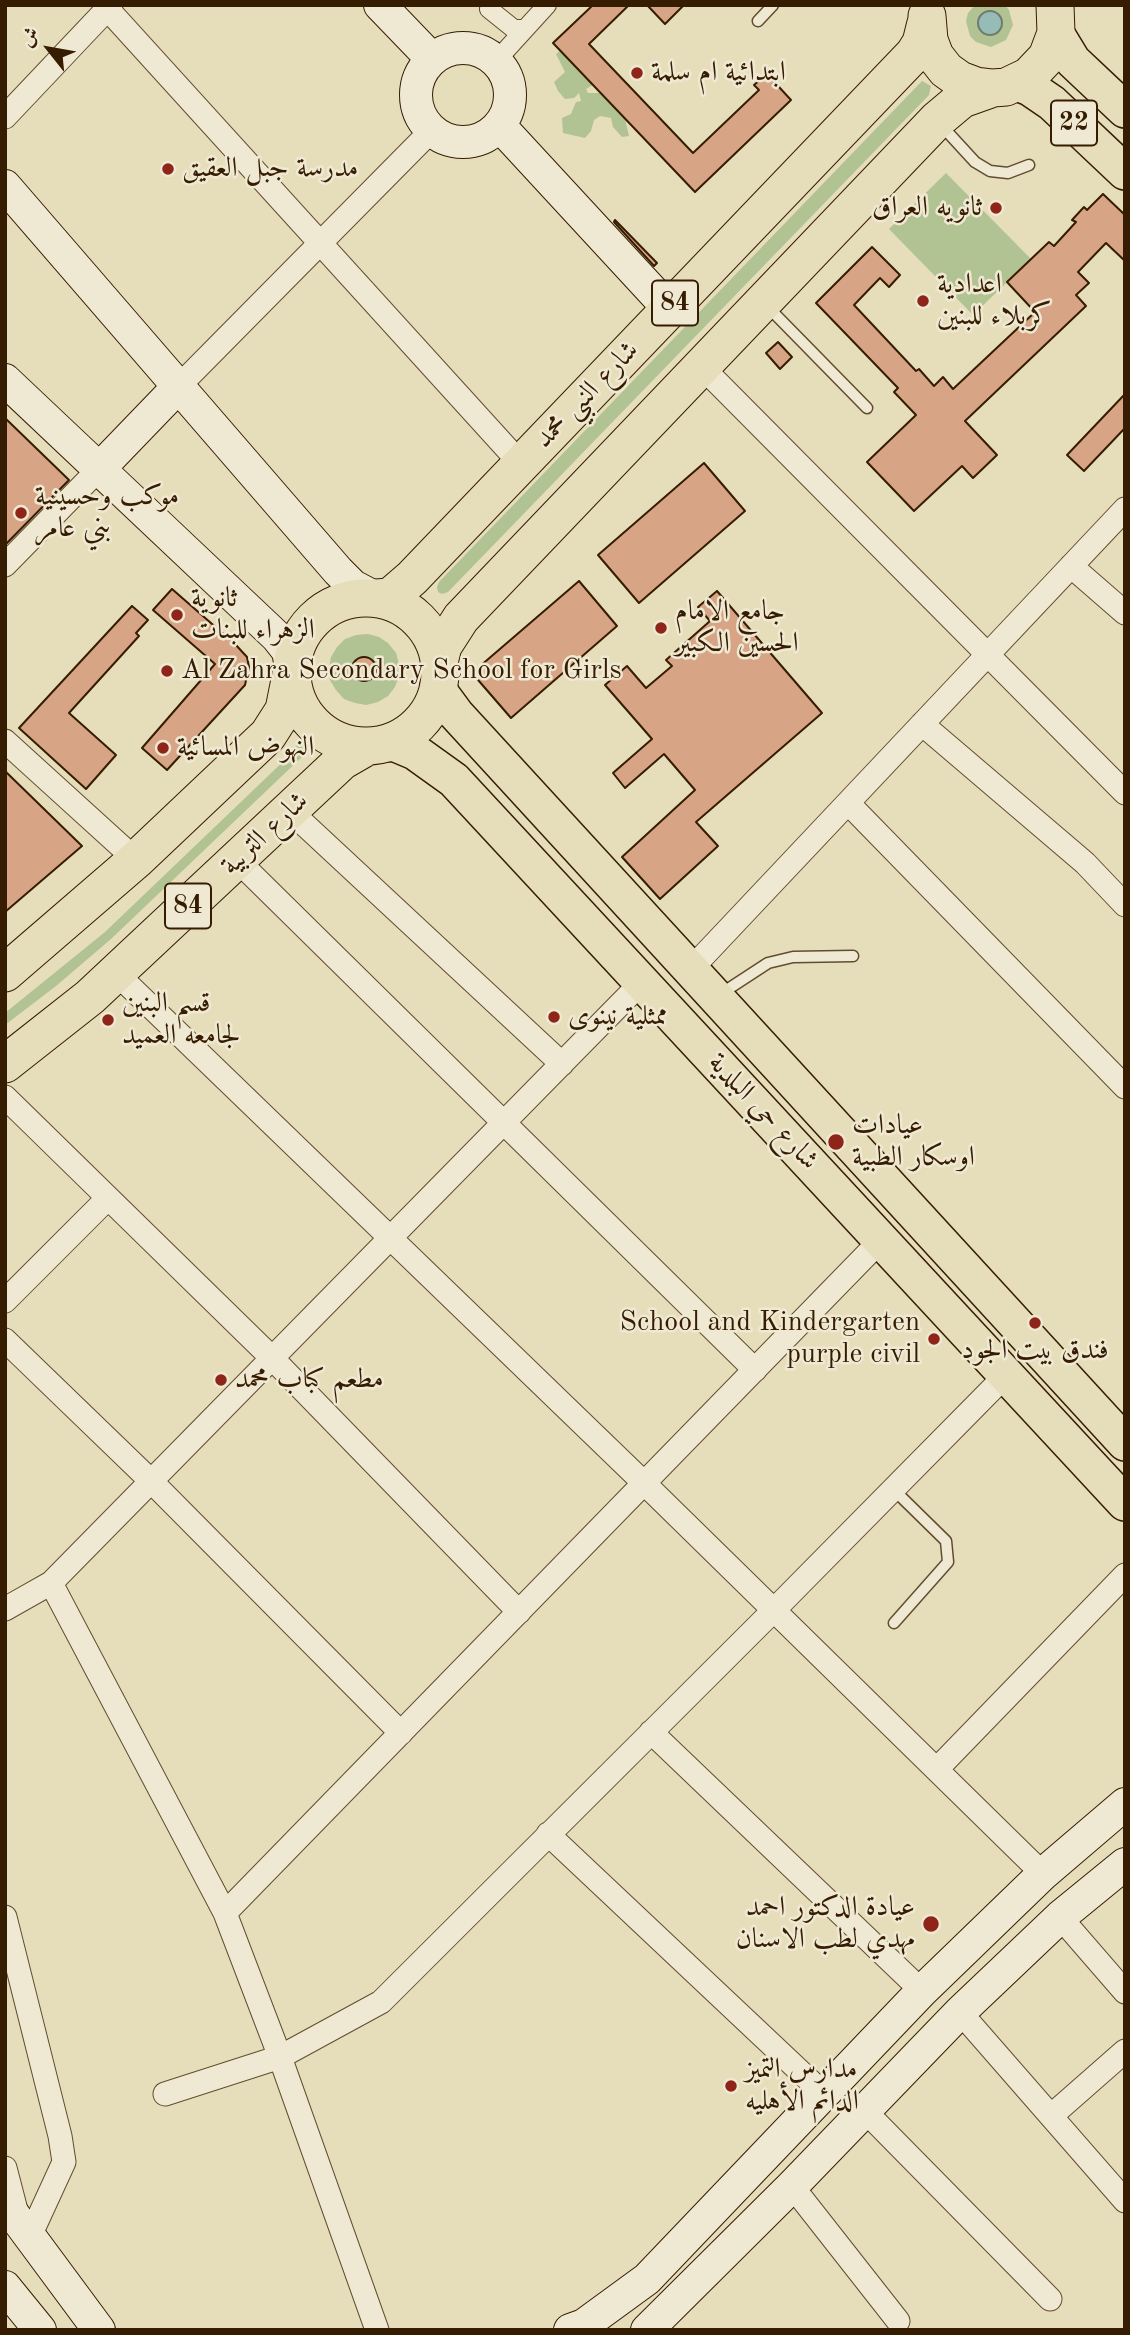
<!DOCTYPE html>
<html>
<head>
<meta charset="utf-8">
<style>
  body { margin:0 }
  #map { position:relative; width:1130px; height:2335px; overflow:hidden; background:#e6ddbb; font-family:"Old Standard TT",Amiri,serif }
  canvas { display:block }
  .frame { position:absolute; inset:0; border:7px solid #361c00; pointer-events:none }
  .north { position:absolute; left:14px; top:14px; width:70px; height:70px; -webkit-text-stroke:5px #efe9d3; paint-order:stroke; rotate:301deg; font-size:19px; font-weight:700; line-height:28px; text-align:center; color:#361c00 }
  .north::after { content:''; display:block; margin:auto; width:24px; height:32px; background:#361c00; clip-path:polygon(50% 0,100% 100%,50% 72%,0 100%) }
</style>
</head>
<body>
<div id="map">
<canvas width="1130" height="2335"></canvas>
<div class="frame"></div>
<div class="north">ش</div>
</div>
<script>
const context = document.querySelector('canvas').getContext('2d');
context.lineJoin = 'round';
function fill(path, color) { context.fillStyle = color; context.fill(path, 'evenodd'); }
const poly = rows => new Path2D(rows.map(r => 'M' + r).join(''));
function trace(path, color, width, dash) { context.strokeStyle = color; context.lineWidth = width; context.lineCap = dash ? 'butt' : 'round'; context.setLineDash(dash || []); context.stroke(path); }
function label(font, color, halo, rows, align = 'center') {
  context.font = font + ' "Old Standard TT",Amiri,serif'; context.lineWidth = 5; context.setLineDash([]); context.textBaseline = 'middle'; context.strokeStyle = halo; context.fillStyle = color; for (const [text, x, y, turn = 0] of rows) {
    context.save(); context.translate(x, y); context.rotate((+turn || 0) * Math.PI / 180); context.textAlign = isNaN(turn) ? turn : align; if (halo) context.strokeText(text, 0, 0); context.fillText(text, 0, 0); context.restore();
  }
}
fill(poly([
  [975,5,1005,5,1009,10,1013,25,1006,40,991,47,976,42,970,36,966,21,968,13],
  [560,51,593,85,586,89,588,93,601,93,625,119,629,136,622,137,613,127,611,118,600,116,594,120,591,131,585,138,563,133,562,118,571,114,576,102,581,101,579,93,574,98,565,99,558,91,554,82,565,72,556,54],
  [922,81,931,86,929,95,448,592,442,594,438,592,437,587,439,582],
  [946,173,1031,259,973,315,889,229],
  [368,634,379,637,388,643,396,653,399,664,399,676,395,687,388,696,378,702,366,705,355,703,344,699,336,690,330,680,329,669,331,657,337,647,345,639,356,635],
  [361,657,366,657,375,662,376,673,370,680,360,681,353,673,353,663],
  [302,736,318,747,305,754,111,939,56,986,5,1025,5,1013,105,932,290,755]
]), '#b1c293');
const water = poly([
  '978 23a12 12 0 1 1 24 0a12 12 0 1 1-24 0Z'
]);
fill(water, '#97bbb6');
trace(water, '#707b6d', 2);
const building = poly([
  [593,5,629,5,589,44,693,153,759,90,754,85,767,74,791,100,695,192,553,43,593,5],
  [647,5,684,5,665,24,647,5],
  [1103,194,1125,215,1125,261,1106,243,1078,272,1089,283,1076,295,1086,306,965,421,997,455,973,478,962,466,914,511,867,462,916,415,894,392,898,388,816,303,872,247,900,275,889,287,880,278,854,305,916,371,919,369,934,386,943,377,953,389,1035,312,1007,282,1049,242,1054,246,1076,222,1072,220,1084,207,1087,210,1103,194],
  [615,220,657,263,654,266,614,222,615,220],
  [778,342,792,357,780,369,766,353,778,342],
  [1125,394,1125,428,1084,471,1067,455,1125,394],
  [5,418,69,480,5,545,5,418],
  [704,463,745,511,639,603,598,555,704,463],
  [579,581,617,626,511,718,472,673,579,581],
  [172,589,235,644,247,657,249,667,245,685,167,770,142,748,215,664,153,610,172,589],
  [717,591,822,713,696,822,718,846,660,899,622,857,695,790,664,754,625,788,613,773,652,739,605,685,627,666,646,688,672,666,666,660,710,621,698,607,717,591],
  [132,606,148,620,136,633,139,636,69,713,116,755,86,789,19,728,132,606],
  '352 669a12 12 0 1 1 24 0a12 12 0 1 1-24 0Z',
  [5,771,82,846,5,912,5,771]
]);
fill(building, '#d7a585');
trace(building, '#361c00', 2);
const service = poly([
  [758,21,773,5],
  [941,125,975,162,990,171,1008,173,1029,165],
  [768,307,867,408],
  [719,995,768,963,793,957,853,956],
  [893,1489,946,1541,948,1562,894,1623]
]);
const pedestrian = poly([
  [491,5,489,9,514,29,525,29],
  [496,61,547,5]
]);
const minor = poly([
  [104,5,521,464],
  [5,117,111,5],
  [702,367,1125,793],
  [179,386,432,130],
  [5,565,99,469],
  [1071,566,1125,613],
  [922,724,1085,863,1125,905],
  [5,741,136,860],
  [848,803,1125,1087],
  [290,811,562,1064],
  [237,860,755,1370],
  [691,969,1125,509],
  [117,974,644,1483,1043,1874],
  [5,1097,272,1358,519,1612],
  [5,1301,108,1198],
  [5,1340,151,1481,401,1733],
  [51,1583,225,1913,280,2057,377,2330],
  [5,1609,51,1583,642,982],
  [651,1732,922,1991],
  [937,1769,1125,1575],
  [548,1834,824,2094],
  [225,1913,881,1240],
  [5,1917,60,2136,64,2162,30,2236],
  [1060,1917,1125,1992],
  [960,2012,1125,2201],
  [165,2094,280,2057,381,2002,774,1610,1006,1375],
  [864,2110,1050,2299],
  [1051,2116,1125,2051],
  [5,2168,18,2218],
  [792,2186,898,2321]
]);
const secondary = poly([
  [380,5,432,59],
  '416 95a47 47 0 1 1 94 0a47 47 0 1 1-94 0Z',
  [499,125,669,309],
  [5,186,338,571,353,586,376,598],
  [5,380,277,637,288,651,291,667],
  [99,469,179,386],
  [5,2203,99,2330],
  [5,2287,40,2330],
  [570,2330,584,2325,647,2279,922,1991,1043,1874,1125,1804],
  [647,2330,792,2186,960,2012,1060,1917,1125,1864]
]);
const primary = poly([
  [1056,33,1073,61,1125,110],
  [1017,83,1030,88,1052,103,1125,172],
  [438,685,442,695,456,714,1125,1443],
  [387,743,396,744,415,752,454,780,1125,1503]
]);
const trunk = poly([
  [927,16,929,40,935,56,946,70,960,80,976,86,993,88,1006,87,1029,76,1047,57,1056,33,1055,5],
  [376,598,390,597,412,578,914,54,921,43,926,23],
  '292 672a74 74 0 1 1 148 0a74 74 0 1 1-148 0Z',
  [439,662,443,646,461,618,937,120,962,99,993,88],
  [5,973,136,860,268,735,284,710,291,675],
  [5,1064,90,997,342,761,368,746]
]);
trace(service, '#624c2f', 13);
trace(pedestrian, '#624c2f', 20);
trace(minor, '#624c2f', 25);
trace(secondary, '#361c00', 34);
trace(primary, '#361c00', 38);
trace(trunk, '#361c00', 39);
trace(service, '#efe9d3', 10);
trace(pedestrian, '#efe9d3', 18);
trace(minor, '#efe9d3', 23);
trace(secondary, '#efe9d3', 32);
trace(primary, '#e6ddbb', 35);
trace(trunk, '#e6ddbb', 37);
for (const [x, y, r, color] of [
  [637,73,7,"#8f2418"],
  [168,169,7,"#8f2418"],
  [996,208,7,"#8f2418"],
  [923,301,7,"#8f2418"],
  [21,513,7,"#8f2418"],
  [177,615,7,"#8f2418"],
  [661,628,7,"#8f2418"],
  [167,671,7,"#8f2418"],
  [163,748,7,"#8f2418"],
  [554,1017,7,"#8f2418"],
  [108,1020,7,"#8f2418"],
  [836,1142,9,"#8f2418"],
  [1035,1323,7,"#8f2418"],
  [934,1339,7,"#8f2418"],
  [221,1380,7,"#8f2418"],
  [931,1924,9,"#8f2418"],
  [731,2086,7,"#8f2418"]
]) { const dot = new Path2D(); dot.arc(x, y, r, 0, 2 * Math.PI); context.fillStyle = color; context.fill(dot); trace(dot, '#efe9d3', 2.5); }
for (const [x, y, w] of [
  [1074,123,46],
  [675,303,46],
  [188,906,46]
]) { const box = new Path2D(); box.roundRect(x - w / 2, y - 22.5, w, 45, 5); context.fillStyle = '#efe9d3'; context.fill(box); trace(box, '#361c00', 2); }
label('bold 26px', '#361c00', null, [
  ["22",1074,123],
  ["84",675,303],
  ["84",188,906]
]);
label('28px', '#361c00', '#efe9d3', [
  ["ابتدائية ام سلمة",651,73],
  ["مدرسة جبل العقيق",182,169],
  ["ثانويه العراق",982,208,"right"],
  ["اعدادية",937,285],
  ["كربلاء للبنين",937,317],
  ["موكب وحسينية",35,497],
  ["بني عامر",35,529],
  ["ثانوية",191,599],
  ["الزهراء للبنات",191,631],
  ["جامع الامام",675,612],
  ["الحسين الكبير",675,644],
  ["Al Zahra Secondary School for Girls",181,671],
  ["النهوض المسائية",177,748],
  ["قسم البنين",122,1004],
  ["لجامعه العميد",122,1036],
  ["ممثلية نينوى",568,1017],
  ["عيادات",852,1126],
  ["اوسكار الطبية",852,1158],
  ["School and Kindergarten",920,1323,"right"],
  ["purple civil",920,1355,"right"],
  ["فندق بيت الجود",1035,1351,"center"],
  ["مطعم كباب محمد",235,1380],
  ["عيادة الدكتور احمد",915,1908,"right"],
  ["مهدي لطب الاسنان",915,1940,"right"],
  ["مدارس التميز",745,2070],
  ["الدائم الأهليه",745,2102]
], 'left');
label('28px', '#361c00', '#efe9d3', [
  ["شارع النبي محمد",587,395,-46],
  ["شارع التربية",265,834,-43],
  ["شارع حي البلدية",763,1112,47]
]);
</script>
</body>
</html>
